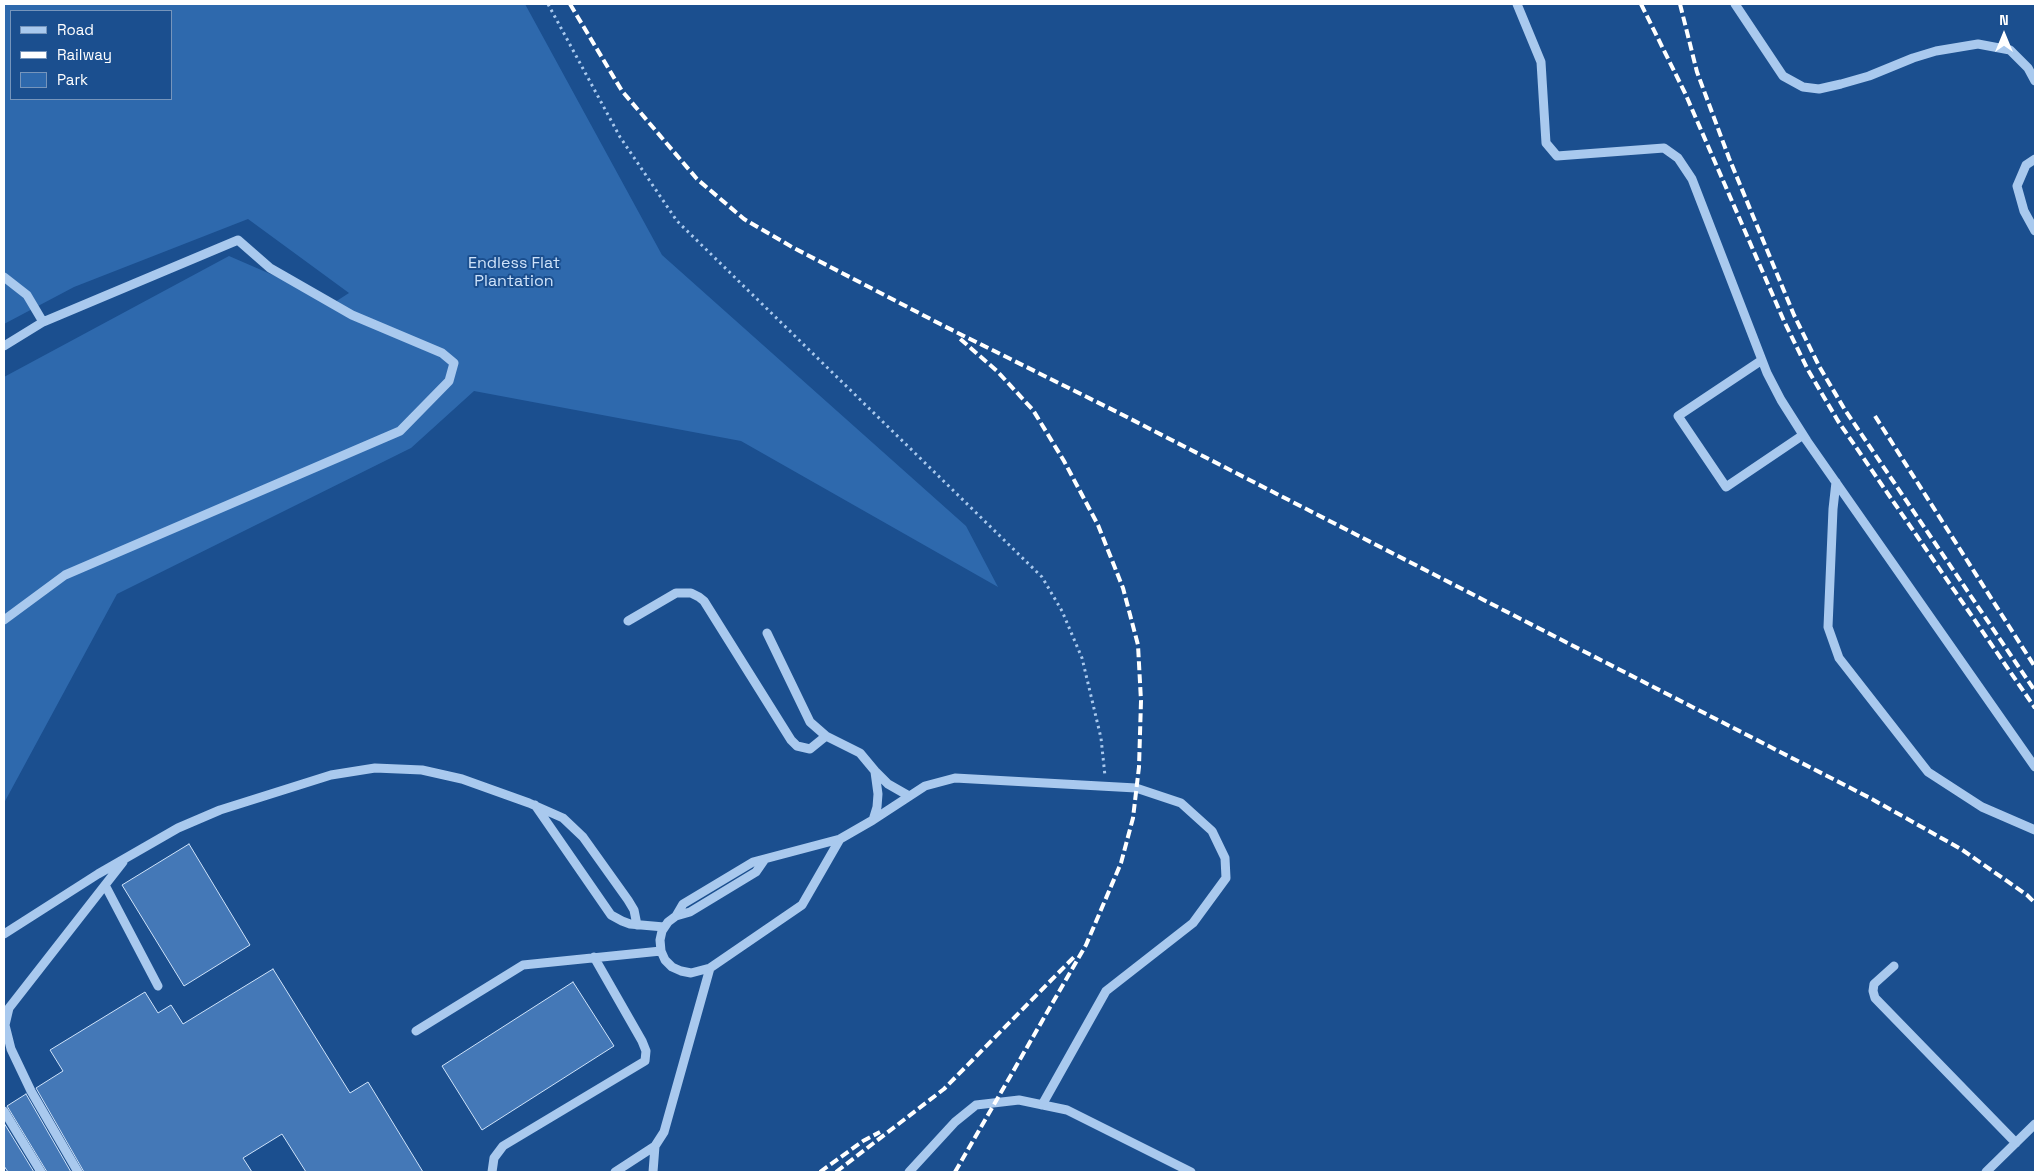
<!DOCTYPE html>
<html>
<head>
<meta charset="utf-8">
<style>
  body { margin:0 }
  #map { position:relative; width:2039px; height:1176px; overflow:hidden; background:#1b4f8f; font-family:"Space Grotesk",sans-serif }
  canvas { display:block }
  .frame { position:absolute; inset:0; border:5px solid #fff; pointer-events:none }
  .legend { position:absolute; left:10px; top:10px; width:162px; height:90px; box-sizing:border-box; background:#1b4f8f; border:1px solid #7695bc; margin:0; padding:6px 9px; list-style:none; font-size:15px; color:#fff }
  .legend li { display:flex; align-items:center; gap:10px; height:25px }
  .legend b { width:25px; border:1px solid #7695bc }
  .north { position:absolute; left:1979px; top:10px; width:50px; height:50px; -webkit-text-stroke:4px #1b4f8f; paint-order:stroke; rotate:0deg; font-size:14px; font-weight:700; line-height:20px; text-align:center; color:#fff }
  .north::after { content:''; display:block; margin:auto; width:18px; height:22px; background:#fff; clip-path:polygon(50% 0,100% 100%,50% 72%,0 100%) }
</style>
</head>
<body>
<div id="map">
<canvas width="2039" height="1176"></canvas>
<div class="frame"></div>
<ul class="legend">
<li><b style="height:6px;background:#a9c9ee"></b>Road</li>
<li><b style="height:6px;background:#fff"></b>Railway</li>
<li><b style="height:14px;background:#2e69ad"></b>Park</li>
</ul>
<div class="north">N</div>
</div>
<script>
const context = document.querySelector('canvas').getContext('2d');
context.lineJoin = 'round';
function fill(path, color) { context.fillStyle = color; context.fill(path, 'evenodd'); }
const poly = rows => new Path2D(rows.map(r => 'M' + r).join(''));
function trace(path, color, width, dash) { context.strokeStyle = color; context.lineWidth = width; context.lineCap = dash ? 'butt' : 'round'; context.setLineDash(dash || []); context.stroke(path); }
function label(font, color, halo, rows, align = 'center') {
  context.font = font + ' "Space Grotesk",sans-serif'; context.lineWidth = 4; context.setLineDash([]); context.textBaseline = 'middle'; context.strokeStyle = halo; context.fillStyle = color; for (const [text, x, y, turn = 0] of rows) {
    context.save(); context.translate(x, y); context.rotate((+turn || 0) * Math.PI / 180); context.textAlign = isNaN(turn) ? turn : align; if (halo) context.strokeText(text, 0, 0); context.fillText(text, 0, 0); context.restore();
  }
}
fill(poly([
  [4,4,525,4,662,255,966,526,998,587,741,441,474,391,411,448,117,594,4,803,4,377,229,256,335,302,349,293,248,219,74,287,4,324],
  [11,11,171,11,171,99,11,99]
]), '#2e69ad');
const building = poly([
  [189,844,250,945,184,986,122,885,189,844],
  [273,969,350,1093,368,1082,423,1172,306,1172,282,1134,243,1158,252,1172,84,1172,36,1088,63,1071,50,1050,145,992,158,1013,171,1005,183,1024,273,969],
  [573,982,614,1046,482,1130,442,1066,573,982],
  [26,1094,71,1172,47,1172,7,1106,26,1094],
  [4,1123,34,1172,8,1172,4,1166,4,1123]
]);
fill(building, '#4478b7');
trace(building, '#cfe3fa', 1);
trace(poly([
  [548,4,620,137,677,221,1042,577,1062,611,1082,658,1101,738,1105,776]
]), '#a9c9ee', 3, [2.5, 4]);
trace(poly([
  [1517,4,1541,62,1546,143,1557,156,1664,148,1678,158,1692,179,1767,373,1781,400,1807,441,2035,767],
  [1735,4,1783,76,1803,87,1819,89,1841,84,1869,76,1913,58,1936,51,1978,44,2010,50,2028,68,2035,81],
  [2035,159,2026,165,2017,186,2024,211,2035,231],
  [4,277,27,295,43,322],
  [4,346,43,322,238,240,270,268,352,315,442,353,454,363,449,381,400,431,65,575,4,620],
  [1762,360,1678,416,1726,487,1803,435],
  [1836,482,1833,509,1828,627,1839,658,1928,772,1982,807,2035,830],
  [628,621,676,593,691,593,699,597,704,601,791,740,797,746,810,749,826,736],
  [767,633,810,722,826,736,860,753,875,771,888,784,909,796],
  [535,805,611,915,622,921,630,924,664,927],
  [873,820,877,807,878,794,875,772],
  [765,859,756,872,690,912,676,916,668,922,662,931,660,940,661,951,665,960,672,967,681,971,691,973,710,968,802,905,840,839,873,820,925,786,955,778,1136,788,1181,803,1212,831,1225,858,1226,878,1193,923,1106,991,1042,1105],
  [105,885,158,986],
  [676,916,683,904,753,862,840,839],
  [4,934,98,874,178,828,220,810,331,775,375,768,422,770,462,779,529,803,563,818,583,837,628,900,634,910,637,925],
  [1894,966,1874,984,1873,991,1875,998,2016,1143],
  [416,1031,523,965,661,951],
  [4,1111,41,1172],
  [78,1172,31,1091,11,1049,5,1025,9,1008,123,862],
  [492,1172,494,1158,503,1146,645,1061,646,1051,642,1041,594,957],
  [615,1172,655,1146,664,1132,710,968],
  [653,1172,655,1146],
  [909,1172,955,1122,976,1105,1019,1100,1067,1110,1191,1172],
  [1986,1172,2035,1124]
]), '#a9c9ee', 9);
trace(poly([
  [570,4,622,91,697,179,744,219,792,247,944,326,1119,413,1870,798,1961,849,2027,895,2035,903],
  [1641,4,1685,93,1784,321,1808,370,1838,421,2035,708],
  [1680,4,1697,72,1729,158,1794,315,1819,366,1845,410,2035,691],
  [1875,416,2035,667],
  [820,1172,863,1141,880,1132],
  [836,1172,944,1089,1074,957],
  [955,1172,1086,945,1121,863,1133,818,1139,767,1141,701,1138,645,1123,588,1098,525,1064,461,1033,410,997,371,958,337]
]), '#fff', 4, [9, 4]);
label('16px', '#cfe3fa', '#1b4f8f', [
  ["Endless Flat",514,264],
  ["Plantation",514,282]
]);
</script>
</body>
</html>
